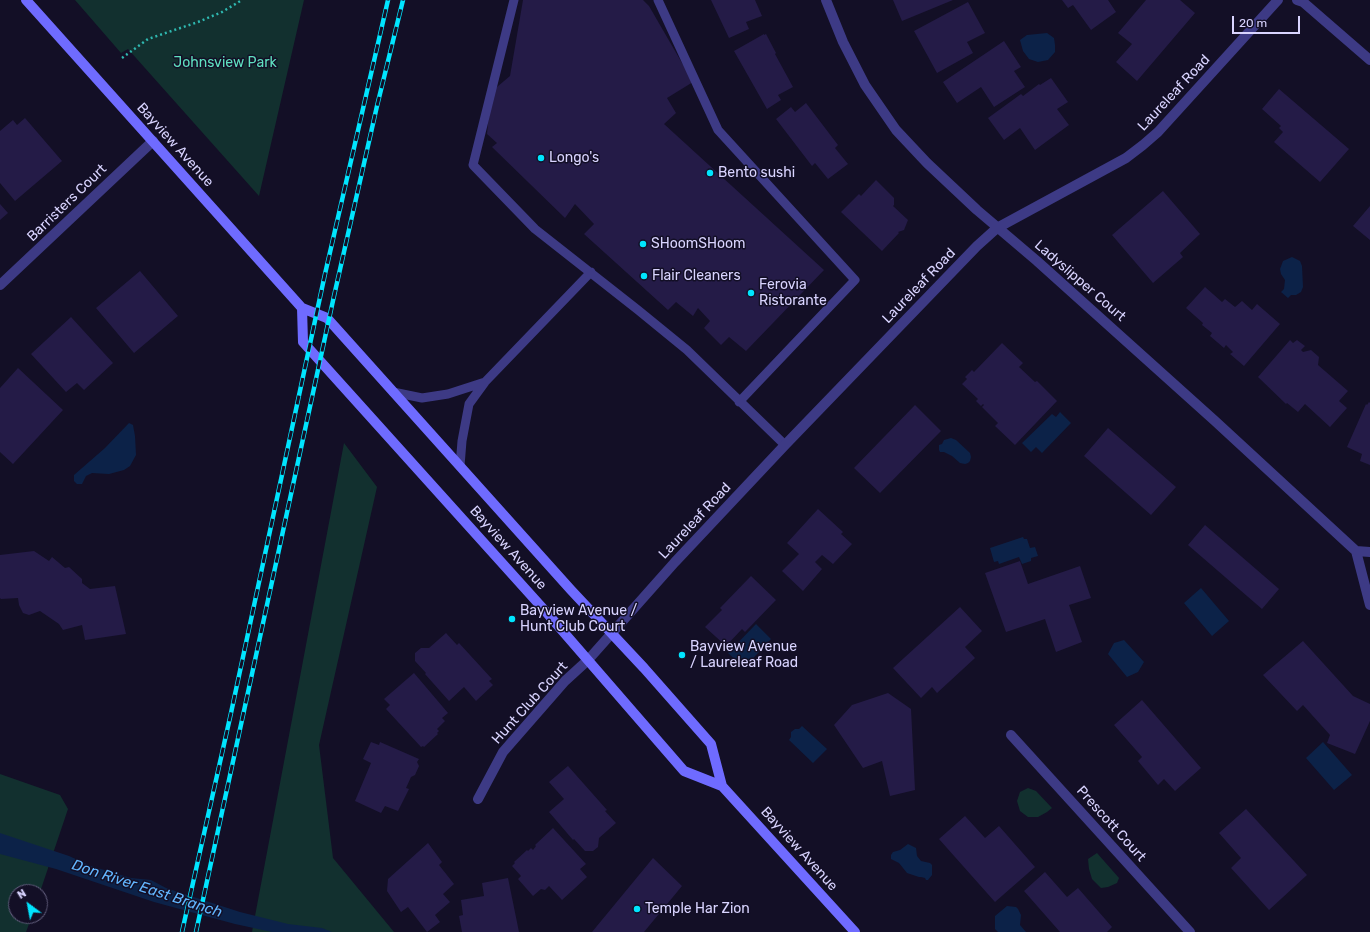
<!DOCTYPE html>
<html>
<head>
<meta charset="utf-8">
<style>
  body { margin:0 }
  #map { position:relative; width:1370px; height:932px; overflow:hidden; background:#130f26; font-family:Rubik,sans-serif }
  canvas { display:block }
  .north { position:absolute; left:8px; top:884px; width:40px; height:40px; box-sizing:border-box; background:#130f26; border:1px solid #625e7d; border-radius:50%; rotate:328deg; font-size:11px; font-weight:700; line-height:16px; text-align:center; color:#d9d4ff }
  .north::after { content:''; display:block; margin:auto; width:14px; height:18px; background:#00e5ff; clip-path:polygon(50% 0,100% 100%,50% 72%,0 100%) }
  .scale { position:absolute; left:1232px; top:16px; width:68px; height:18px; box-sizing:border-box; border:2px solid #d9d4ff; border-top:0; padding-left:5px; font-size:12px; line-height:14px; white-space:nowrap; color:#d9d4ff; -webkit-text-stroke:3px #130f26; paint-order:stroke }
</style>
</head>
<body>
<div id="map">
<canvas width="1370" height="932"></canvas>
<div class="north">N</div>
<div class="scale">20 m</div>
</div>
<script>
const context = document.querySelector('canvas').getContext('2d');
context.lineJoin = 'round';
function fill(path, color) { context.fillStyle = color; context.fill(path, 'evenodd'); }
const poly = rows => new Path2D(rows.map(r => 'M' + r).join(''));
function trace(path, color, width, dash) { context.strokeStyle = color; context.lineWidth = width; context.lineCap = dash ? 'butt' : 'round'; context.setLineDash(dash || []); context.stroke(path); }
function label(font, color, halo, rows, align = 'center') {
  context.font = font + ' Rubik,sans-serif'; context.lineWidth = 3; context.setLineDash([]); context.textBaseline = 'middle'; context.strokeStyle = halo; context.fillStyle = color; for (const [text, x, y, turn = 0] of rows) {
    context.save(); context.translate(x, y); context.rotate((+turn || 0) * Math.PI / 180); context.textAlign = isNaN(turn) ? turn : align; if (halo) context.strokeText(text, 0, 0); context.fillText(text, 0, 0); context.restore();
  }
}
fill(poly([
  [75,0,304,0,259,196,128,49,121,53],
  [344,443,377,487,319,745,333,858,394,932,252,932],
  [0,774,60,795,68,809,40,892,16,892,16,916,32,916,26,932,0,932],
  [1028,788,1036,791,1052,808,1047,812,1038,817,1028,817,1020,811,1017,801,1020,792],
  [1097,853,1119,878,1117,883,1108,887,1101,888,1092,879,1089,869,1088,859]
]), '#12302f');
fill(poly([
  [1047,33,1054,38,1055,45,1055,52,1048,60,1038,62,1029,59,1023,51,1020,40,1027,35],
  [1292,257,1300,261,1302,266,1303,287,1301,292,1296,295,1291,295,1288,298,1281,292,1284,289,1285,280,1281,274,1280,269,1283,261],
  [1060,412,1071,423,1042,453,1036,447,1031,452,1022,443,1052,414,1056,417],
  [129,423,133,425,135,436,136,455,130,466,124,470,109,474,92,473,86,476,82,484,77,484,74,481,74,475,105,448],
  [951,438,956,440,970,453,971,457,970,461,968,463,965,464,960,463,952,456,944,452,940,452,939,450,939,445,942,444,944,440],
  [1023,537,1024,539,1027,539,1030,548,1035,547,1038,556,1031,558,1031,561,1022,564,1019,557,999,564,998,561,994,562,990,548],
  [1201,588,1229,621,1212,636,1184,603],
  [756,624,771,639,744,668,728,653],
  [1124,640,1144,662,1138,672,1127,677,1108,654,1114,643],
  [802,726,827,749,813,763,789,740,791,737,791,732,795,729,799,729],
  [1323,742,1352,775,1334,790,1306,758],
  [0,833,69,856,91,866,131,878,151,880,166,888,240,912,288,924,322,928,332,932,272,932,235,924,154,902,56,869,0,854],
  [908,844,916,848,917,856,921,861,930,863,932,865,932,875,928,880,926,880,925,878,921,877,919,877,907,873,899,863,891,859,891,855,893,852,900,850],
  [1007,906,1016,907,1018,909,1021,915,1020,925,1026,932,998,932,995,929,995,916]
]), '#0c2248');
fill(poly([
  [523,0,643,0,649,6,693,82,667,98,676,113,664,124,824,270,746,351,729,337,721,345,704,328,710,321,698,308,693,316,676,302,668,310,584,234,594,224,575,204,565,218,492,147,497,143,487,134,491,92,510,76],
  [711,0,755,0,762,16,746,22,749,29,729,38],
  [893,0,953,0,902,21],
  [1062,0,1108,0,1116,12,1091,30,1073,5,1068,8],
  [1146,0,1180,0,1195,13,1137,81,1116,62,1132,44,1118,33],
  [968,2,985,33,967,42,973,53,937,73,914,31],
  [764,34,764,35,766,34,776,53,775,54,793,87,778,95,781,100,767,109,734,51],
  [1004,41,1021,67,1014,71,1025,87,994,107,981,87,957,103,943,82],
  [1051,78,1068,102,1057,109,1069,125,1035,150,1020,128,1004,140,988,118,1021,94,1023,96,1039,84,1040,85],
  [1279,89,1349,149,1320,182,1274,142,1283,132,1279,128,1281,126,1262,109],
  [806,103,838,145,835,148,848,164,828,179,815,163,812,166,776,119,791,107,795,112],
  [25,118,62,161,15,201,0,183,0,131,13,120,17,125],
  [876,180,894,198,894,205,893,206,908,220,904,230,898,232,899,233,882,251,841,212,859,194,861,196],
  [1163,191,1200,234,1180,253,1183,257,1153,283,1112,235],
  [0,204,8,213,0,220],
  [1370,206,1370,240,1353,226],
  [140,271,178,316,134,353,96,308],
  [1205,287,1222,302,1225,299,1235,307,1242,301,1252,310,1257,304,1280,324,1244,366,1230,354,1233,352,1226,345,1224,348,1210,336,1212,333,1202,325,1203,323,1186,308],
  [71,317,113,363,84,390,77,383,66,392,31,354],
  [1290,340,1293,343,1297,340,1305,346,1301,350,1303,352,1311,350,1319,357,1318,365,1348,391,1339,401,1347,408,1330,427,1305,404,1298,412,1287,403,1286,404,1258,377],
  [1002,343,1023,363,1019,367,1035,382,1037,381,1057,401,1015,445,995,426,998,423,982,407,984,405,983,404,981,406,976,401,978,399,962,384,967,379,965,377,972,370,974,372],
  [18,368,63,410,13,464,0,452,0,388],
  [1369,402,1370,403,1370,465,1360,461,1362,454,1347,447,1366,404,1367,405],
  [915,405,941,431,880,493,854,468],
  [1108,428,1176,487,1151,515,1084,456],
  [818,509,843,532,841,534,852,544,833,564,822,555,815,562,822,569,803,591,782,571,799,554,787,543],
  [1205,525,1279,589,1262,609,1188,545],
  [34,551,49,561,52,557,65,568,69,567,82,579,82,583,90,589,115,586,126,634,85,640,82,625,63,630,59,624,40,611,29,615,23,613,19,605,18,598,1,599,0,598,0,555],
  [1020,561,1028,584,1080,566,1091,598,1069,605,1082,642,1056,652,1045,619,1006,632,985,573],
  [751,576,776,600,745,632,742,629,726,646,705,627,722,610,720,608],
  [960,607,982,631,965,647,975,658,937,693,932,687,921,698,893,668],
  [446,633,457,645,459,643,492,679,489,681,493,685,476,701,464,687,449,701,425,674,426,673,415,661,415,653,421,648,429,648],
  [1303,641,1353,696,1370,704,1370,721,1355,754,1327,743,1330,735,1303,705,1297,711,1263,675],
  [414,673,448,713,442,718,445,721,437,729,439,731,437,733,438,734,424,747,423,746,421,747,386,709,390,705,384,699],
  [888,693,911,709,915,790,890,796,882,761,863,768,834,725,852,705],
  [1142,700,1201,768,1175,791,1164,779,1158,785,1138,761,1142,757,1114,725],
  [371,742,379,745,380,742,419,759,417,762,419,766,415,775,411,777,406,788,409,789,398,811,385,806,381,813,355,801,371,763,363,759],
  [568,766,607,810,605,811,616,823,599,838,598,847,593,851,585,851,574,839,573,840,549,812,564,799,549,782],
  [1246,809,1307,875,1269,910,1231,868,1241,858,1219,833],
  [965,816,985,838,999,826,1035,867,995,902,939,839],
  [553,828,586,864,580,869,587,877,562,900,549,886,545,890,541,889,533,896,518,879,521,876,512,866,515,863,514,862,527,850,528,851,531,848,533,850,536,846,535,845],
  [428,843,442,862,439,865,454,884,443,894,450,902,435,915,440,922,427,932,408,907,401,912,387,891,388,879],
  [653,858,682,886,644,932,592,932],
  [1045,872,1067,897,1078,888,1112,927,1107,932,1060,932,1024,891],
  [508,878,519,932,462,932,459,916,463,915,461,900,484,896,482,883]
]), '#241b47');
trace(poly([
  [122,58,148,39,198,22,222,12,242,0]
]), '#2fb8b0', 2.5, [2, 3]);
trace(poly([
  [514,0,473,165,535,229,638,310,687,350,785,445],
  [658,0,718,130,855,280,739,402],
  [393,392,422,398,448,394,485,382],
  [460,466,462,441,469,404,485,382,591,272]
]), '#3d3a85', 9);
trace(poly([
  [826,0,843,42,865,85,896,130,927,163,977,210,1037,261,1215,421,1356,551,1370,605],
  [1297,0,1303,2,1370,60],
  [0,285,153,141],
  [1356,551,1370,552],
  [1011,735,1190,932],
  [478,799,503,752,565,681,588,660,675,562,785,445,977,246,997,228,1126,158,1143,145,1158,132,1278,0]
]), '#3d3a85', 10);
trace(poly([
  [26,0,302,308,327,318,571,590,644,668,711,744,722,786],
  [302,308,303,342,547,613,684,771,722,786,855,932]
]), '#6f6bff', 10);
const rail = poly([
  [182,932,231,713,325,274,388,0],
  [196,932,334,296,377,106,403,0]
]);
trace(rail, '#00e5ff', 4.5);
trace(rail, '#130f26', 3, [9]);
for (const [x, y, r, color] of [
  [541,158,4,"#00e5ff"],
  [710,173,4,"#00e5ff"],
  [643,244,4,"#00e5ff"],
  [644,276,4,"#00e5ff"],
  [751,293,4,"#00e5ff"],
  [512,619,4,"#00e5ff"],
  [682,655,4,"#00e5ff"],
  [637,909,4,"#00e5ff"]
]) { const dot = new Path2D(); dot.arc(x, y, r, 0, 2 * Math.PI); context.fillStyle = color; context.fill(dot); trace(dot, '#130f26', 1.5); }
label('14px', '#5fe0c0', '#130f26', [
  ["Johnsview Park",225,63]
]);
label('14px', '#d9d4ff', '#130f26', [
  ["Laureleaf Road",1174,93,-47],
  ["Bayview Avenue",175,145,48],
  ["Barristers Court",67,203,-44],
  ["Ladyslipper Court",1080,281,41],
  ["Laureleaf Road",919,286,-46],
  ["Laureleaf Road",695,521,-47],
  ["Bayview Avenue",508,548,48],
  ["Hunt Club Court",530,703,-48],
  ["Prescott Court",1111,824,48],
  ["Bayview Avenue",799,849,48]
]);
label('14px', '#d9d4ff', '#130f26', [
  ["Longo's",549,158],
  ["Bento sushi",718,173],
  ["SHoomSHoom",651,244],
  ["Flair Cleaners",652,276],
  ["Ferovia",759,285],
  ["Ristorante",759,301],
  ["Bayview Avenue /",520,611],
  ["Hunt Club Court",520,627],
  ["Bayview Avenue",690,647],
  ["/ Laureleaf Road",690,663],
  ["Temple Har Zion",645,909]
], 'left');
label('italic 15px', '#62b6ff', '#130f26', [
  ["Don River East Branch",147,889,18]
]);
</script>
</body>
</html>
